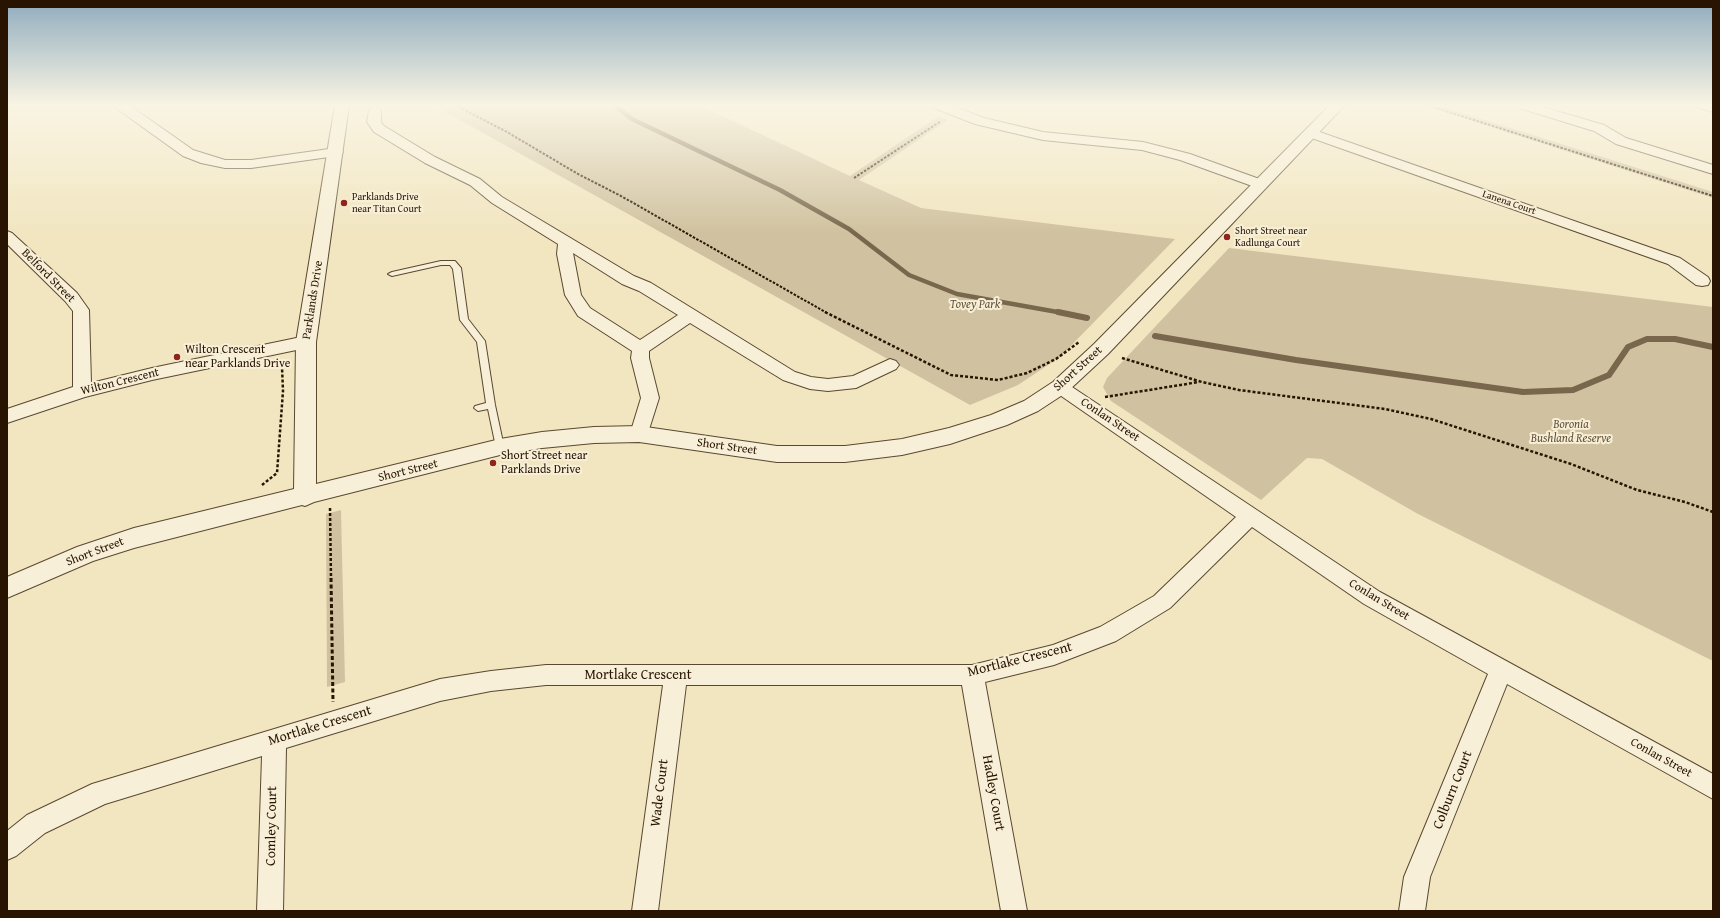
<!DOCTYPE html>
<html>
<head>
<meta charset="utf-8">
<style>
  body { margin:0 }
  #map { position:relative; width:1720px; height:918px; overflow:hidden; background:#f2e6c1; font-family:"Gentium Book Plus",serif }
  canvas { display:block }
  .frame { position:absolute; inset:0; border:8px solid #281400; pointer-events:none }
</style>
</head>
<body>
<div id="map">
<canvas width="1720" height="918"></canvas>
<div class="frame"></div>
</div>
<script>
const context = document.querySelector('canvas').getContext('2d');
context.lineJoin = 'round';
function fill(path, color) { context.fillStyle = color; context.fill(path, 'evenodd'); }
const poly = rows => new Path2D(rows.map(r => 'M' + r).join(''));
function trace(path, color, width, dash) { context.strokeStyle = color; context.lineWidth = width; context.lineCap = dash ? 'butt' : 'round'; context.setLineDash(dash || []); context.stroke(path); }
function label(font, color, halo, rows, align = 'center') {
  context.font = font + ' "Gentium Book Plus",serif'; context.lineWidth = 4; context.setLineDash([]); context.textBaseline = 'middle'; context.strokeStyle = halo; context.fillStyle = color; for (const [text, x, y, turn = 0] of rows) {
    context.save(); context.translate(x, y); context.rotate((+turn || 0) * Math.PI / 180); context.textAlign = isNaN(turn) ? turn : align; if (halo) context.strokeText(text, 0, 0); context.fillText(text, 0, 0); context.restore();
  }
}
fill(poly([
  [433,105,699,105,850,176,939,116,948,120,859,180,921,208,1175,239,1060,357,1018,385,970,405],
  [1422,105,1438,105,1713,192,1713,198],
  [1229,248,1713,307,1713,661,1418,514,1322,459,1307,458,1261,500,1111,401,1103,387,1107,378],
  [341,510,345,682,327,687,326,514]
]), '#d0c2a0');
trace(poly([
  [614,105,632,119,780,190,849,229,909,275,957,294,1063,313]
]), '#78674c', 4.5);
trace(poly([
  [1058,312,1087,318],
  [1155,336,1296,360,1523,392,1573,390,1609,375,1628,347,1647,339,1675,339,1713,347]
]), '#78674c', 6);
const service = poly([
  [441,261,455,261,461,268,468,319,485,341,495,405,504,447,503,449,497,449,496,447,488,409,478,411,474,408,475,406,486,403,477,342,460,320,453,269,450,265,441,265,392,276,388,274,392,272,441,261]
]);
const minor = poly([
  [115,105,129,105,193,150,225,160,251,160,336,148,341,149,343,152,341,155,336,156,251,168,225,168,201,163,183,156,116,108,115,105],
  [933,105,950,105,984,118,1043,132,1143,142,1190,154,1265,181,1267,184,1265,187,1255,187,1180,160,1142,150,1043,140,975,124,934,108,933,105],
  [1518,105,1536,105,1604,125,1626,138,1713,165,1713,174,1616,144,1594,131,1519,108,1518,105],
  [1697,105,1713,105,1713,112,1698,108,1697,105],
  [375,106,381,110,381,122,384,126,435,157,480,179,502,197,634,276,651,283,795,372,811,377,828,379,853,376,890,359,896,361,899,365,896,369,856,388,828,391,810,389,783,380,690,323,649,351,649,358,659,398,646,439,639,441,632,439,630,434,641,398,631,358,632,351,578,316,565,295,557,254,558,244,492,203,470,185,425,163,374,132,367,122,369,110,375,106],
  [573,253,622,284,639,291,678,315,640,340,590,308,581,295,573,253],
  [1311,129,1680,258,1708,277,1710,281,1708,285,1702,286,1696,285,1668,264,1306,136,1304,133,1306,130,1311,129],
  [7,231,12,233,77,293,89,310,91,383,152,368,306,336,312,338,314,342,312,346,306,348,152,380,85,397,7,423,7,409,73,387,73,311,65,301,7,244,7,231],
  [1060,381,1066,383,1380,592,1713,774,1713,799,1507,684,1430,877,1425,911,1399,911,1404,877,1488,674,1364,604,1252,527,1170,608,1116,641,1054,665,985,682,1027,911,1001,911,962,685,686,685,658,911,632,911,663,685,546,685,491,691,440,701,286,748,283,911,257,911,262,756,105,804,45,833,16,856,7,860,7,831,27,815,92,784,440,679,491,671,546,665,972,665,1053,645,1100,627,1154,596,1236,517,1054,391,1051,387,1054,383,1060,381]
]);
const tertiary = poly([
  [335,105,349,105,316,342,316,484,500,439,542,432,594,427,639,426,777,446,845,446,902,439,949,428,991,415,1024,401,1053,382,1094,344,1330,105,1345,105,1108,354,1067,392,1038,411,1007,425,950,444,902,455,845,462,777,462,639,442,594,443,542,448,500,455,314,502,305,506,302,505,134,548,93,561,7,598,7,577,77,547,134,528,294,489,296,342,335,105]
]);
trace(service, '#5a4830', 2);
trace(minor, '#5a4830', 2);
trace(tertiary, '#5a4830', 2);
trace(poly([
  [455,105,507,132,578,174,621,196,827,313],
  [1427,105,1713,196],
  [854,178,941,121]
]), '#281400', 2, [2.5, 1.5]);
trace(poly([
  [825,312,951,375,998,380,1027,373,1056,359,1079,342],
  [1122,358,1202,382,1239,390,1385,409,1431,419,1571,464,1637,490,1685,502,1713,512],
  [1105,397,1199,382],
  [262,485,277,473,283,391,282,367,277,365],
  [330,508,331,579]
]), '#281400', 2.5, [3, 2]);
trace(poly([
  [331,578,333,702]
]), '#281400', 3, [4, 2.5]);
fill(service, '#f7efd7');
fill(minor, '#f7efd7');
fill(tertiary, '#f7efd7');
const sky = context.createLinearGradient(0, 0, 0, 233);
sky.addColorStop(0, '#90acbe');
sky.addColorStop(0.45, '#f9f4e3');
sky.addColorStop(1, '#f9f4e300');
context.fillStyle = sky;
context.fillRect(0, 0, 1720, 233);
for (const [x, y, r, color] of [
  [344,203,4,"#8f2418"],
  [1227,237,4,"#8f2418"],
  [177,357,4,"#8f2418"],
  [493,463,4,"#8f2418"]
]) { const dot = new Path2D(); dot.arc(x, y, r, 0, 2 * Math.PI); context.fillStyle = color; context.fill(dot); trace(dot, '#f7efd7', 1.5); }
label('10px', '#281400', '#f7efd7', [
  ["Parklands Drive",352,197],
  ["near Titan Court",352,209],
  ["Short Street near",1235,231],
  ["Kadlunga Court",1235,243]
], 'left');
label('10px', '#281400', '#f7efd7', [
  ["Lanena Court",1509,203,19]
]);
label('12px', '#281400', '#f7efd7', [
  ["Belford Street",48,276,45],
  ["Parklands Drive",313,300,-81],
  ["Short Street",1078,369,-42],
  ["Wilton Crescent",120,382,-14],
  ["Conlan Street",1110,420,34],
  ["Short Street",727,447,8],
  ["Short Street",408,471,-14],
  ["Short Street",95,552,-21],
  ["Conlan Street",1379,600,31],
  ["Conlan Street",1661,758,29]
]);
label('italic 12px', '#635138', '#f7efd7', [
  ["Tovey Park",975,305],
  ["Boronia",1571,425],
  ["Bushland Reserve",1571,439]
]);
label('12px', '#281400', '#f7efd7', [
  ["Wilton Crescent",185,350],
  ["near Parklands Drive",185,364],
  ["Short Street near",501,456],
  ["Parklands Drive",501,470]
], 'left');
label('14px', '#281400', '#f7efd7', [
  ["Mortlake Crescent",1020,660,-14],
  ["Mortlake Crescent",638,675],
  ["Mortlake Crescent",320,726,-17],
  ["Colburn Court",1453,790,-68],
  ["Wade Court",660,793,-83],
  ["Hadley Court",993,793,80],
  ["Comley Court",272,826,-89]
]);
</script>
</body>
</html>
